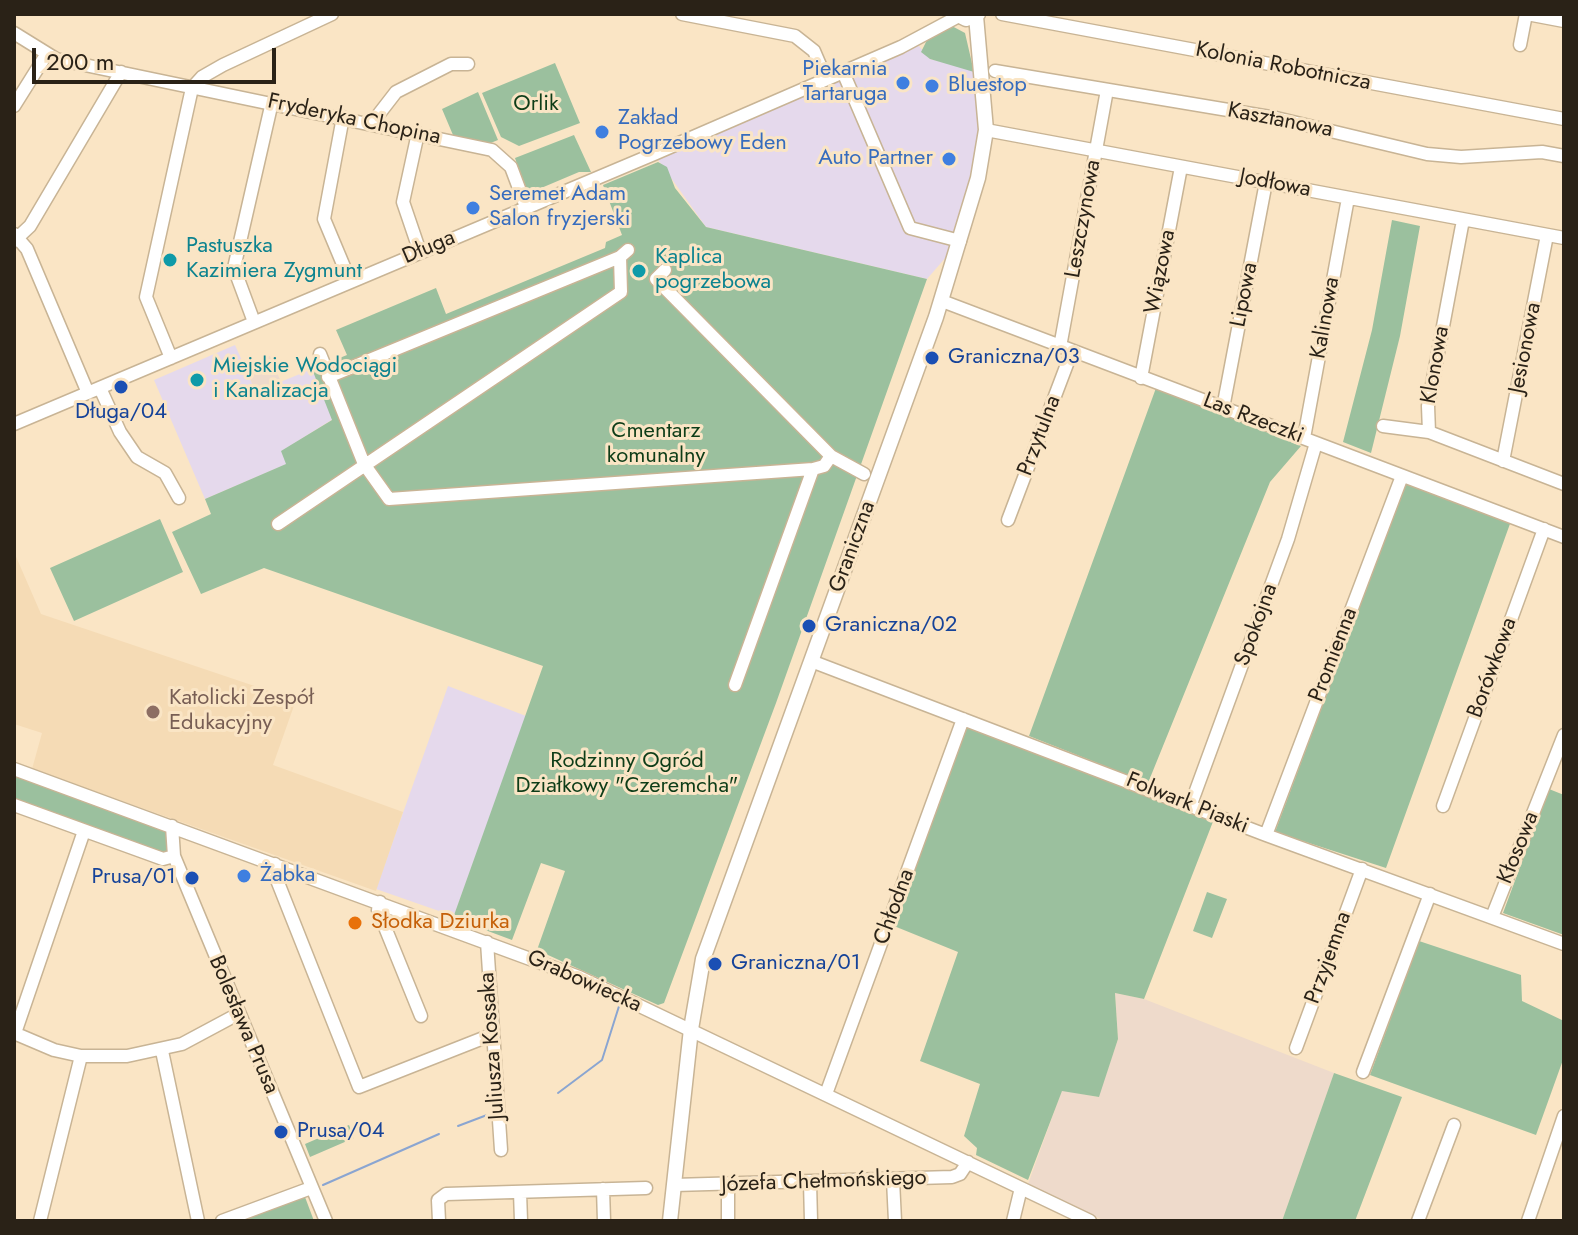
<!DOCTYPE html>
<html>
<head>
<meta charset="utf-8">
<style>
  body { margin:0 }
  #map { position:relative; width:1578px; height:1235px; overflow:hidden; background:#fae5c5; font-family:Jost,sans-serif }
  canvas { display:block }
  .frame { position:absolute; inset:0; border:16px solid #2a2217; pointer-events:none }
  .scale { position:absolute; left:32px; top:48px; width:244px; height:36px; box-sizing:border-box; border:4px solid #2a2217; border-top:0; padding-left:10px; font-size:24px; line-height:28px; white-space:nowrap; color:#2a2217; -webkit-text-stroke:6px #fae5c5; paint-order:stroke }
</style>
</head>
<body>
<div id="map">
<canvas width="1578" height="1235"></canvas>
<div class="frame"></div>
<div class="scale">200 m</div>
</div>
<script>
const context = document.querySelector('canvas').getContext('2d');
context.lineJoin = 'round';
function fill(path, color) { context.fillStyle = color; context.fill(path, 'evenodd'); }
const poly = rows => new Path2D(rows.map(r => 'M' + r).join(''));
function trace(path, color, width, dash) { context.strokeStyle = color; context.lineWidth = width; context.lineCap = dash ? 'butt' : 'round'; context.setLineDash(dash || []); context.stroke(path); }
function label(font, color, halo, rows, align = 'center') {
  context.font = font + ' Jost,sans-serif'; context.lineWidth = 6; context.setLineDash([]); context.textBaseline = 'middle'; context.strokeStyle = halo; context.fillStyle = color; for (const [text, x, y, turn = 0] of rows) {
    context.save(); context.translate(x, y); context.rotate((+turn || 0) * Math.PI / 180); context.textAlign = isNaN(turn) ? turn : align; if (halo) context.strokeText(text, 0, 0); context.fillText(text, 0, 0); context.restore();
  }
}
fill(poly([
  [913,39,930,59,979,71,986,130,960,241,927,279,706,227,654,154],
  [235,345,256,392,312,369,333,419,282,451,287,464,205,499,154,380],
  [448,686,526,716,454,916,450,911,439,911,376,889]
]), '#e5d9ec');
fill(poly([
  [270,356,281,382,256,393,245,367],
  [1115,993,1144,999,1334,1073,1282,1221,1105,1221,1028,1184,1062,1090,1098,1097,1118,1039]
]), '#eedacb');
fill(poly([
  [14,552,41,614,296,700,273,765,403,812,376,891,32,769,42,733,14,724]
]), '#f5dbb5');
fill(poly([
  [950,25,965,33,974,72,930,59,921,52,928,38],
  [555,63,580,123,519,146,501,137,482,93],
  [478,92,498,140,488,144,453,135,442,109],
  [574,135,591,172,579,172,527,194,515,158],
  [658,162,667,167,675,188,706,227,927,279,776,703,664,1003,658,1005,537,950,565,871,541,863,512,940,453,918,543,666,264,568,201,594,172,532,211,514,205,499,286,464,281,451,332,420,312,369,347,355,336,330,436,288,446,314,605,248,606,242,622,235,603,185],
  [1392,220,1420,226,1400,336,1371,453,1343,442,1372,330],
  [1156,388,1301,446,1270,482,1148,783,1029,736],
  [1407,480,1511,521,1386,868,1275,832],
  [160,519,183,572,74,621,50,568],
  [973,724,1214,819,1144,999,1115,993,1118,1039,1099,1097,1062,1091,1028,1180,976,1155,977,1148,964,1136,980,1084,920,1061,958,952,894,926,965,729],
  [14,769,172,826,174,856,14,805],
  [1549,789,1564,795,1564,935,1503,913],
  [1207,892,1227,899,1212,938,1193,931],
  [1419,941,1521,975,1522,1001,1564,1021,1564,1057,1536,1135,1370,1075],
  [1334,1073,1402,1097,1355,1221,1282,1221],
  [349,1125,354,1138,310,1157,305,1144],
  [305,1197,314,1221,238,1221]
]), '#9bc09e');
trace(poly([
  [558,1093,602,1060,620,1003],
  [458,1126,487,1115],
  [323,1185,439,1134]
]), '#8aa5d1', 2);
const minor = poly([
  [682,14,795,36,814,51,826,79],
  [1002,14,1564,119],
  [1527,14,1564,21],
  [14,33,56,59,492,150,511,167,526,207],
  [1520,45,1526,14],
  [995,71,1276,118,1427,154,1461,157,1542,152,1564,156],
  [843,72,910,228,960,241],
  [14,106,46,55],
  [343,117,324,219,350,281],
  [372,123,396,92,451,64,468,64],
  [986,130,1564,238],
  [418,133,403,202,420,252],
  [1463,220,1428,406,1429,432,1564,484],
  [14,234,27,249,88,393],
  [14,241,30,226,121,72],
  [665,270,656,279,831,456],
  [942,301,1564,537],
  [254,322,234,268,272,102],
  [1060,347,1107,90],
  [320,354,364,464,389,499,813,469,824,466,831,456,864,474],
  [171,358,146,297,192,88,202,77,223,65,332,14],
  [328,377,620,257,628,250],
  [1141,378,1181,167],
  [100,388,120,432,137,457,165,473,179,498],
  [1223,408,1266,182],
  [14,424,654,154,901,47,959,16],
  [1383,426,1429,432],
  [1304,438,1348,198],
  [1503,461,1547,235],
  [1008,520,1072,351],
  [278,524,621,292,620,257],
  [811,661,1266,835,1564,944],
  [735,685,813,469],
  [14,769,579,977,1090,1221],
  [1191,804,1288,539,1316,443],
  [14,805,163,859,174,856],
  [1443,806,1544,529],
  [172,826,174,856,326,1221],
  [1266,835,1402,476],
  [275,864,273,870,359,1087,491,1035],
  [380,902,378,910,421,1016],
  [1492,917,1564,735],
  [487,942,501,1150],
  [14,1033,54,1050,81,1056,127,1056,182,1044,238,1014],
  [15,1033,84,831],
  [1296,1048,1362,869],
  [162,1051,198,1221],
  [1363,1072,1430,894],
  [826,1094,963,719],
  [893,1180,895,1221],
  [810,1182,811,1221],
  [674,1185,952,1177,960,1174,968,1162],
  [728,1185,728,1221],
  [603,1189,604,1221],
  [520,1192,521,1221],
  [40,1221,81,1056],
  [222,1221,311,1188],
  [439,1221,438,1200,446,1194,646,1188],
  [1013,1221,1021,1188],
  [1418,1221,1454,1125],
  [1528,1221,1564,1116]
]);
const major = poly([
  [956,14,966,19,978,14],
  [670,1221,691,1029,703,959,936,317,978,178,986,130,976,16]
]);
trace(minor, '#c8b495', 15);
trace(major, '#c8b495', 17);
trace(minor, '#fff', 12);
trace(major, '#fff', 14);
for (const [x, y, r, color] of [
  [903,83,8,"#3f7fe0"],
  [932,86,8,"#3f7fe0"],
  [602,132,8,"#3f7fe0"],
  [949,159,8,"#3f7fe0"],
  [473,208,8,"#3f7fe0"],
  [170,260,8,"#0f9aa8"],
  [639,271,8,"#0f9aa8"],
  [932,358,8,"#1a4fb4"],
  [197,380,8,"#0f9aa8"],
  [121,387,8,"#1a4fb4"],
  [809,626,8,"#1a4fb4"],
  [153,712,8,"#8d6e63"],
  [244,876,8,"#3f7fe0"],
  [192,878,8,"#1a4fb4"],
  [355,923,8,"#e8710a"],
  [715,964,8,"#1a4fb4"],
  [281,1132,8,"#1a4fb4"]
]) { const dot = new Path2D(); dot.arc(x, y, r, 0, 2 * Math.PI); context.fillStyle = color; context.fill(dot); trace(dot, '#fae5c5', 3); }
label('22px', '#2a2217', '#fae5c5', [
  ["Kolonia Robotnicza",1283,67,11],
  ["Fryderyka Chopina",354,120,12],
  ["Kasztanowa",1280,121,11],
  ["Jodłowa",1275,184,11],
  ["Leszczynowa",1084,219,-80],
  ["Długa",429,248,-23],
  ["Wiązowa",1161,272,-79],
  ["Lipowa",1245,295,-79],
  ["Kalinowa",1326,318,-80],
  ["Jesionowa",1526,348,-79],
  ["Klonowa",1436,365,-80],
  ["Las Rzeczki",1253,419,21],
  ["Przytulna",1040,436,-69],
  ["Graniczna",853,547,-70],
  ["Spokojna",1257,625,-70],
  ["Promienna",1334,655,-69],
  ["Borówkowa",1493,668,-70],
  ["Folwark Piaski",1187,804,22],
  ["Kłosowa",1519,848,-68],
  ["Chłodna",895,907,-70],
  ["Przyjemna",1329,958,-70],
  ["Grabowiecka",584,982,24],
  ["Bolesława Prusa",243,1025,67],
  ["Juliusza Kossaka",493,1046,-94],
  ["Józefa Chełmońskiego",824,1182,-2]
]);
label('22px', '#366cbe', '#fae5c5', [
  ["Piekarnia",887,70,"right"],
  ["Tartaruga",887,95,"right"],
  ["Bluestop",948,86],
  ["Zakład",618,119],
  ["Pogrzebowy Eden",618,144],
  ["Auto Partner",933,159,"right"],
  ["Seremet Adam",489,195],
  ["Salon fryzjerski",489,220],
  ["Żabka",260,876]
], 'left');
label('22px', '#0e3d18', '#fae5c5', [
  ["Orlik",536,105],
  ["Cmentarz",656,432],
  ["komunalny",656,457],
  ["Rodzinny Ogród",627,762],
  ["Działkowy \"Czeremcha\"",627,787]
]);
label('22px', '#0d838f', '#fae5c5', [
  ["Pastuszka",186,247],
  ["Kazimiera Zygmunt",186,272],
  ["Kaplica",655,258],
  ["pogrzebowa",655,283],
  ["Miejskie Wodociągi",213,367],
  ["i Kanalizacja",213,392]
], 'left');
label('22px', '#164399', '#fae5c5', [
  ["Graniczna/03",948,358],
  ["Długa/04",121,413,"center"],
  ["Graniczna/02",825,626],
  ["Prusa/01",176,878,"right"],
  ["Graniczna/01",731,964],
  ["Prusa/04",297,1132]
], 'left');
label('22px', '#785e54', '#fae5c5', [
  ["Katolicki Zespół",169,699],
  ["Edukacyjny",169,724]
], 'left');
label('22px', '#c56008', '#fae5c5', [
  ["Słodka Dziurka",371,923]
], 'left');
</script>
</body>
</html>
